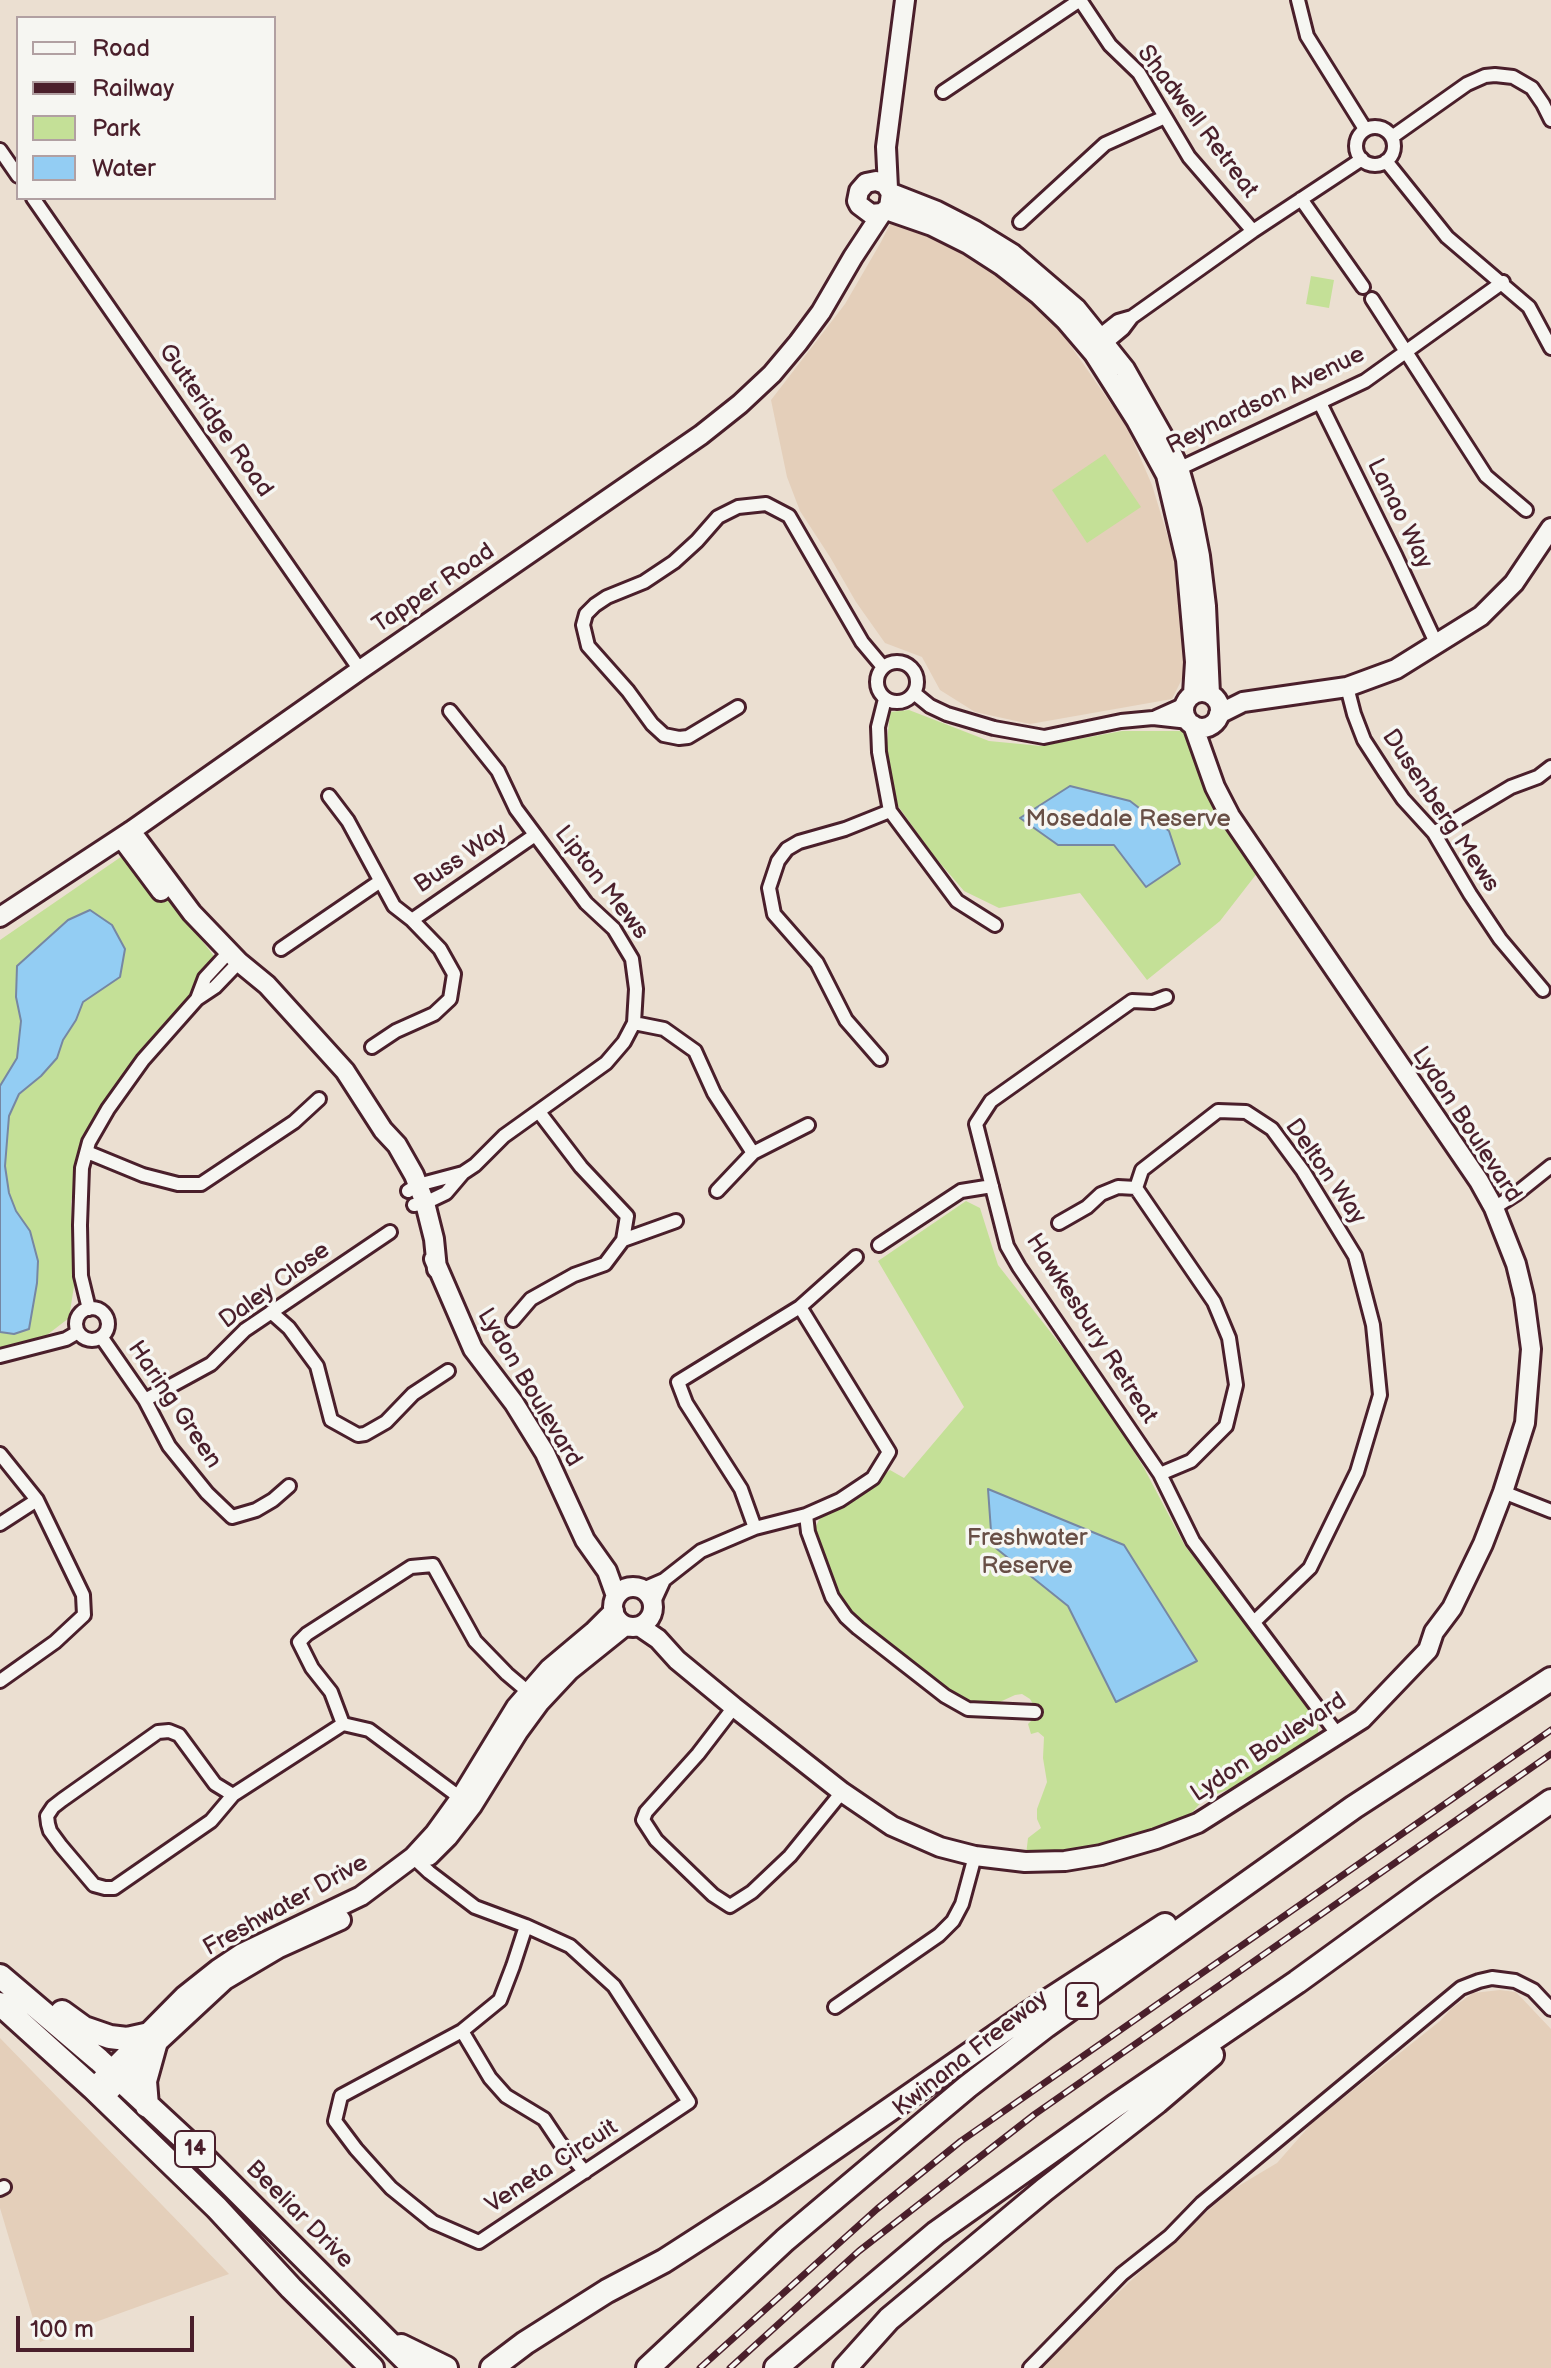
<!DOCTYPE html>
<html>
<head>
<meta charset="utf-8">
<style>
  body { margin:0 }
  #map { position:relative; width:1551px; height:2368px; overflow:hidden; background:#ebdfd1; font-family:"Balsamiq Sans",sans-serif }
  canvas { display:block }
  .legend { position:absolute; left:16px; top:16px; width:260px; height:184px; box-sizing:border-box; background:#f6f6f2; border:2px solid #b1a0a2; margin:0; padding:10px 14px; list-style:none; font-size:24px; color:#4a1f2b }
  .legend li { display:flex; align-items:center; gap:16px; height:40px }
  .legend b { width:40px; border:2px solid #b1a0a2 }
  .scale { position:absolute; left:16px; top:2316px; width:178px; height:36px; box-sizing:border-box; border:4px solid #4a1f2b; border-top:0; padding-left:10px; font-size:24px; line-height:28px; white-space:nowrap; color:#4a1f2b; -webkit-text-stroke:6px #f6f6f2; paint-order:stroke }
</style>
</head>
<body>
<div id="map">
<canvas width="1551" height="2368"></canvas>
<ul class="legend">
<li><b style="height:10px;background:#f6f6f2"></b>Road</li>
<li><b style="height:10px;background:#4a1f2b"></b>Railway</li>
<li><b style="height:22px;background:#c4e097"></b>Park</li>
<li><b style="height:22px;background:#93cdf3"></b>Water</li>
</ul>
<div class="scale">100 m</div>
</div>
<script>
const context = document.querySelector('canvas').getContext('2d');
context.lineJoin = 'round';
function fill(path, color) { context.fillStyle = color; context.fill(path, 'evenodd'); }
const poly = rows => new Path2D(rows.map(r => 'M' + r).join(''));
function trace(path, color, width, dash) { context.strokeStyle = color; context.lineWidth = width; context.lineCap = dash ? 'butt' : 'round'; context.setLineDash(dash || []); context.stroke(path); }
function label(font, color, halo, rows, align = 'center') {
  context.font = font + ' "Balsamiq Sans",sans-serif'; context.lineWidth = 7; context.setLineDash([]); context.textBaseline = 'middle'; context.strokeStyle = halo; context.fillStyle = color; for (const [text, x, y, turn = 0] of rows) {
    context.save(); context.translate(x, y); context.rotate((+turn || 0) * Math.PI / 180); context.textAlign = isNaN(turn) ? turn : align; if (halo) context.strokeText(text, 0, 0); context.fillText(text, 0, 0); context.restore();
  }
}
fill(poly([
  [892,220,911,223,1000,275,1046,310,1127,427,1152,485,1174,557,1186,622,1188,667,1172,699,1030,724,975,712,940,690,922,657,885,643,856,602,830,557,800,511,787,477,771,400,845,304,881,242],
  [1500,1990,1516,1992,1551,2029,1551,2368,1039,2368,1140,2272,1230,2191,1277,2163,1313,2122,1440,2021,1452,2008,1473,1993],
  [0,2038,229,2274,40,2342,0,2208]
]), '#e4cfba');
fill(poly([
  [1311,276,1334,280,1329,308,1306,304],
  [1105,454,1141,507,1087,543,1052,490],
  [909,710,989,741,1041,746,1122,731,1187,731,1258,872,1220,921,1147,980,1080,893,999,908,964,891,934,856,898,806,886,753,890,712],
  [131,850,221,965,83,1141,71,1202,74,1286,69,1318,43,1338,0,1351,0,940],
  [966,1201,980,1208,998,1265,1074,1362,1110,1413,1144,1468,1185,1546,1264,1646,1318,1724,1318,1734,1312,1742,1232,1788,1204,1799,1189,1816,1179,1822,1160,1830,1091,1851,1026,1855,1028,1838,1041,1828,1037,1819,1037,1809,1047,1782,1043,1758,1044,1737,1038,1732,1031,1734,1028,1724,1032,1720,1036,1709,1030,1699,1022,1694,1015,1695,991,1706,970,1704,956,1697,854,1618,835,1592,814,1530,820,1518,858,1497,890,1470,904,1478,964,1407,878,1261]
]), '#c4e097');
const water = poly([
  [1070,786,1130,801,1169,831,1180,864,1146,887,1114,845,1058,845,1020,818,1070,786],
  [90,910,112,925,125,949,120,977,83,1002,76,1020,63,1040,57,1058,41,1076,19,1094,9,1116,5,1166,9,1193,16,1211,30,1231,38,1261,37,1283,29,1329,14,1334,0,1332,0,1086,17,1058,21,1021,16,997,17,966,68,920,90,910],
  [988,1489,1124,1545,1197,1661,1116,1702,1068,1606,992,1545,988,1489]
]);
fill(water, '#93cdf3');
trace(water, '#7687a3', 2);
const street = poly([
  [1080,0,1110,45,1139,73,1189,157,1253,231],
  [1298,0,1307,36,1365,129],
  [943,92,1080,0],
  '1356 146a19 19 0 1 1 38 0a19 19 0 1 1-38 0Z',
  [1392,137,1467,84,1485,76,1495,75,1513,77,1532,88,1543,104,1551,120],
  [0,150,18,176],
  [1386,161,1447,237,1529,307,1551,348],
  [33,198,360,670],
  [1301,199,1363,287],
  [1020,222,1105,144,1165,117],
  [1372,299,1486,476,1526,510],
  [1094,340,1118,321,1132,317],
  [1099,349,1123,329,1132,317,1253,231,1362,159],
  [1320,403,1396,557,1437,645],
  [1174,471,1365,381,1503,282],
  '877 682a20 20 0 1 1 40 0a20 20 0 1 1-40 0Z',
  [1347,687,1354,714,1364,740,1386,774,1403,799,1434,833,1470,894,1500,939,1543,990],
  [914,693,930,706,947,714,994,728,1044,737,1121,721,1153,718,1189,722],
  [885,699,878,727,879,752,890,811,957,901,995,925],
  [738,707,688,737,679,738,664,735,652,724,628,691,588,646,583,625,586,614,595,605,607,597,644,582,674,562,697,541,718,517,738,507,766,504,789,516,862,642,883,667],
  [1156,717,1185,704],
  [329,796,348,821,394,906,412,920,440,949,454,974,450,999,434,1014,396,1031,372,1047],
  [1434,833,1511,787,1538,777,1551,767],
  [412,920,535,835],
  [281,949,379,882],
  [1166,997,1153,1002,1132,1001,991,1101,976,1124,1007,1246,1019,1267,1160,1474,1193,1541,1338,1735],
  [197,999,205,978,229,952],
  [634,1023,664,1029,695,1051,714,1093,753,1153],
  [880,1059,846,1020,817,963,774,914,769,888,778,861,787,849,799,842,845,829,890,811],
  [87,1152,143,1175,178,1184,201,1184,294,1122,319,1099],
  [408,1191,418,1185,463,1173],
  [717,1191,753,1153,808,1125],
  [414,1205,425,1203,446,1193,463,1173,475,1165,504,1136,606,1063,624,1042,634,1023,636,989,632,959,614,929,586,903,516,809,498,771,450,711],
  [1494,1208,1516,1194,1551,1166],
  [1059,1223,1087,1207,1101,1194,1118,1187,1136,1188],
  [623,1240,676,1221],
  [879,1245,961,1191,992,1186],
  [800,1307,856,1257],
  '76 1324a16 16 0 1 1 32 0a16 16 0 1 1-32 0Z',
  [89,1309,81,1276,80,1225,82,1168,89,1142,108,1109,143,1060,197,999,215,987,239,962],
  [271,1312,289,1328,317,1366,331,1420,358,1435,365,1434,386,1422,413,1394,448,1371],
  [513,1320,531,1299,574,1275,605,1264,623,1240,627,1216,581,1167,539,1112],
  [102,1338,145,1400,169,1446,207,1493,232,1517,256,1510,273,1500,289,1486],
  [0,1356,66,1339,78,1332],
  [145,1400,211,1364,245,1330,390,1232],
  [0,1454,37,1500,83,1595,84,1615,55,1642,0,1681],
  [1160,1474,1191,1461,1226,1426,1236,1385,1229,1338,1214,1302,1136,1188,1142,1170,1218,1111,1246,1112,1272,1129,1303,1171,1355,1256,1373,1325,1380,1395,1357,1472,1310,1568,1254,1622],
  [1503,1492,1551,1511],
  [806,1515,808,1532,832,1597,846,1617,858,1628,945,1696,968,1709,1035,1712],
  [0,1524,37,1500],
  [643,1589,664,1580,701,1551,755,1528,806,1515,840,1500,873,1478,889,1452,800,1307,678,1382,686,1403,741,1489,755,1528],
  [653,1604,664,1580],
  [734,1707,698,1754,646,1812,643,1820,656,1840,713,1895,730,1906,752,1892,790,1856,842,1792],
  [233,1795,215,1784,179,1735,169,1731,158,1732,62,1800,53,1807,47,1816,48,1824,50,1831,61,1846,94,1885,105,1888,114,1888,211,1821,233,1795,343,1724],
  [466,1802,369,1730,343,1724,331,1692,312,1668,299,1642,307,1634,411,1567,433,1565,475,1641,507,1674,533,1696],
  [413,1857,429,1872,475,1907,526,1926,570,1946,614,1986,689,2102,479,2242,433,2222,391,2188,356,2149,335,2121,341,2096,462,2031,500,2000,513,1966,526,1926],
  [835,2007,939,1935,953,1921,962,1904,975,1856],
  [462,2031,490,2078,506,2096,544,2119,560,2143,585,2172],
  [0,2189,4,2187],
  [1030,2368,1122,2274,1170,2236,1202,2203,1461,1988,1479,1981,1492,1978,1515,1981,1533,1990,1551,2009]
]);
const secondary = poly([
  [888,188,886,147,905,0],
  [891,193,937,211,974,230,1013,254,1076,308,1125,369,1168,445,1179,468,1191,510,1200,556,1206,606,1210,694],
  [886,210,932,226,968,244,1002,266,1039,295,1065,320,1094,354,1136,420,1166,475,1186,560,1195,662,1193,694],
  '1184 710a18 18 0 1 1 36 0a18 18 0 1 1-36 0Z',
  [1219,714,1243,702,1347,687,1396,669,1481,616,1514,583,1551,528],
  [131,831,192,913,239,962,267,985,345,1071,383,1130,397,1145,414,1175,425,1203,434,1239,437,1269],
  [126,844,161,891],
  [0,917,131,831,360,670,701,435,740,404,772,374,798,343,821,312,853,257,882,213,889,207,891,193,885,184,876,181,866,183,859,191,857,201,859,205,871,214,882,213],
  [434,1259,473,1349,514,1403,545,1453,585,1540,607,1571,616,1596],
  '613 1607a20 20 0 1 1 40 0a20 20 0 1 1-40 0Z',
  [639,1626,658,1639,677,1660,734,1707,842,1792,892,1826,940,1847,975,1856,1025,1862,1065,1861,1101,1855,1156,1839,1198,1823,1362,1719,1428,1650,1434,1632,1452,1608,1483,1544,1503,1492,1525,1423,1531,1349,1524,1297,1516,1264,1494,1208,1479,1181,1230,816,1215,787,1193,725],
  [429,1856,448,1837,472,1806,518,1732,540,1702,569,1671,625,1626],
  [93,2088,184,1996,218,1969,242,1953,361,1896,413,1857,435,1833,461,1797,516,1707,549,1669,593,1632,614,1611],
  [103,2098,155,2045,225,1980,279,1948,341,1920]
]);
const highway = poly([
  [0,1976,99,2060,194,2148,414,2368],
  [0,2004,93,2088,217,2208,291,2288,372,2368],
  [62,2012,84,2028,110,2037,127,2039,145,2035],
  [147,2106,145,2081,155,2045],
  [401,2346,446,2368],
  [492,2368,525,2343,607,2291,664,2261,768,2194,1029,2013,1165,1925],
  [648,2368,785,2240,967,2087,1046,2026,1354,1807,1551,1679],
  [776,2368,936,2233,1115,2106,1297,1982,1428,1887,1551,1801],
  [845,2368,889,2319,1044,2190,1157,2102,1212,2055]
]);
trace(street, '#4a1f2b', 18);
trace(secondary, '#4a1f2b', 24);
trace(highway, '#4a1f2b', 28);
trace(street, '#f6f6f2', 12);
trace(secondary, '#f6f6f2', 18);
trace(highway, '#f6f6f2', 22);
const rail = poly([
  [700,2368,877,2209,961,2141,1551,1730],
  [730,2368,859,2251,1035,2114,1551,1754]
]);
trace(rail, '#4a1f2b', 7);
trace(rail, '#f6f6f2', 4, [12]);
for (const [x, y, w] of [
  [1082,2001,32],
  [195,2149,40]
]) { const box = new Path2D(); box.roundRect(x - w / 2, y - 18, w, 36, 6); context.fillStyle = '#f6f6f2'; context.fill(box); trace(box, '#4a1f2b', 2); }
label('bold 22px', '#4a1f2b', null, [
  ["2",1082,2001],
  ["14",195,2149]
]);
label('24px', '#4a1f2b', '#f6f6f2', [
  ["Shadwell Retreat",1197,122,53],
  ["Reynardson Avenue",1266,401,-26],
  ["Gutteridge Road",215,421,55],
  ["Lanao Way",1399,514,64],
  ["Tapper Road",434,589,-34],
  ["Dusenberg Mews",1440,811,56],
  ["Buss Way",461,859,-34],
  ["Lipton Mews",601,883,52],
  ["Lydon Boulevard",1466,1125,57],
  ["Delton Way",1325,1172,55],
  ["Daley Close",275,1286,-36],
  ["Hawkesbury Retreat",1091,1329,57],
  ["Lydon Boulevard",529,1388,59],
  ["Haring Green",174,1405,56],
  ["Lydon Boulevard",1269,1748,-33],
  ["Freshwater Drive",286,1906,-29],
  ["Kwinana Freeway",971,2054,-38],
  ["Veneta Circuit",552,2167,-33],
  ["Beeliar Drive",299,2215,45]
]);
label('24px', '#684f46', '#f6f6f2', [
  ["Mosedale Reserve",1128,820],
  ["Freshwater",1027,1539],
  ["Reserve",1027,1567]
]);
</script>
</body>
</html>
